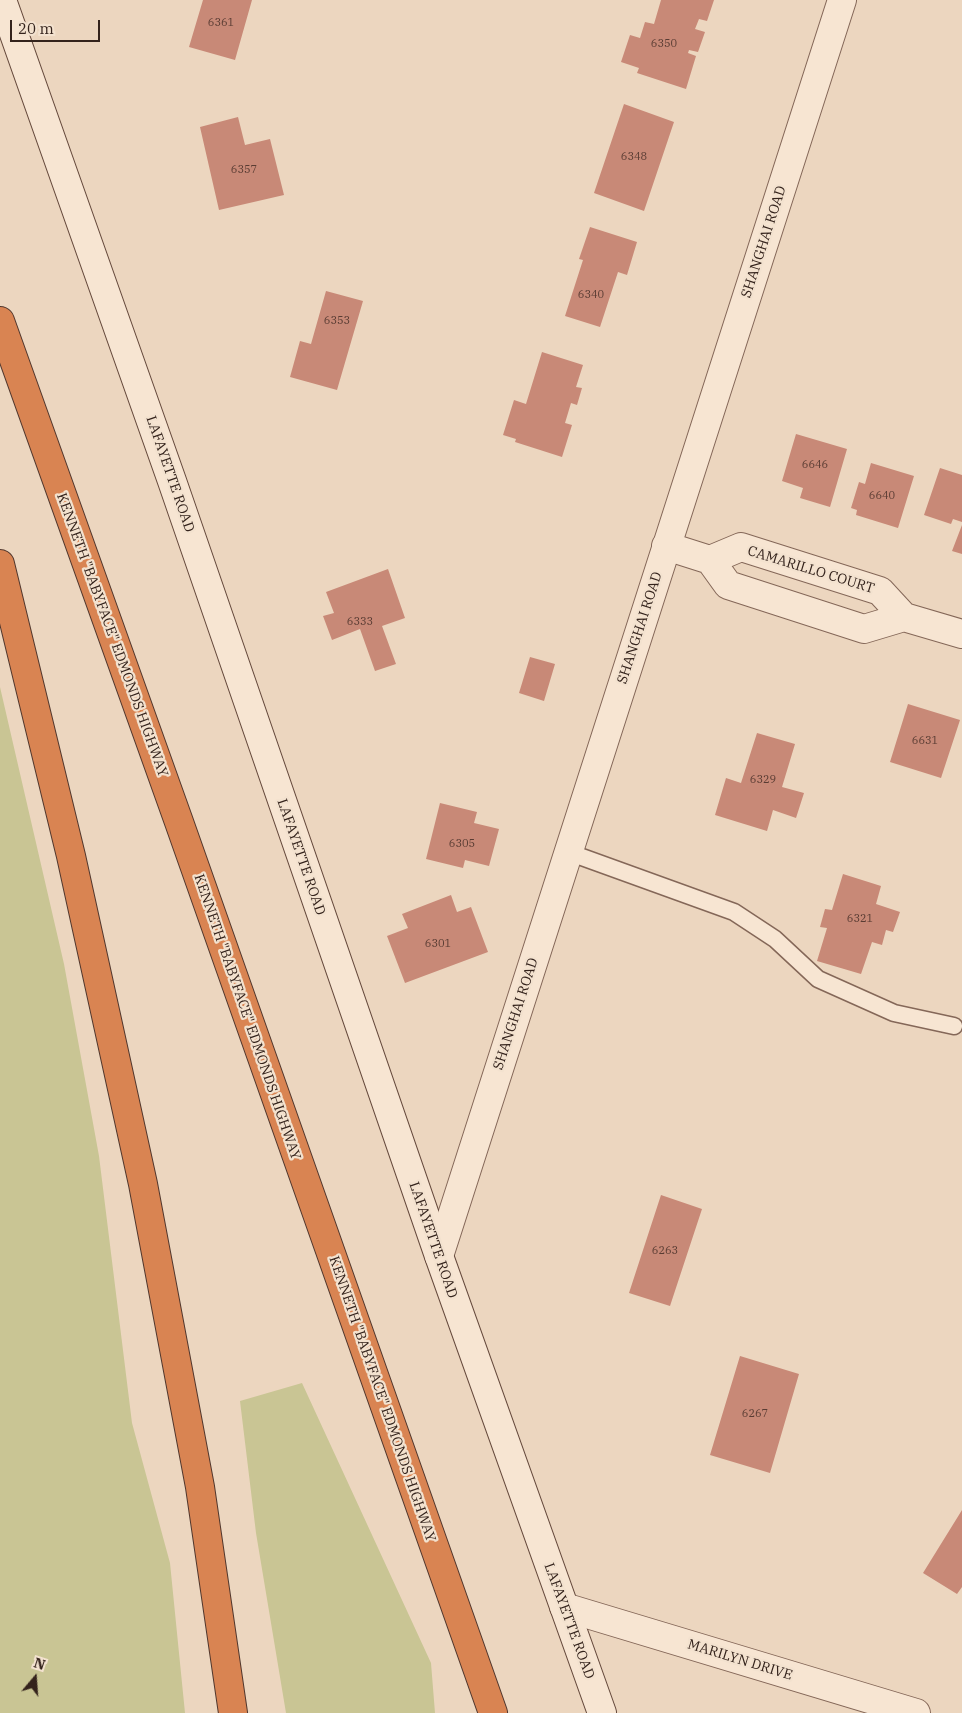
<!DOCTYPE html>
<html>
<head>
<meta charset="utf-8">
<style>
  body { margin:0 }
  #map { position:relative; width:962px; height:1713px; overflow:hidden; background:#ecd6bf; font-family:"IBM Plex Serif",serif }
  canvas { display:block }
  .north { position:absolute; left:10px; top:1653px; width:50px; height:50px; -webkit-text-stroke:4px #f3e2cf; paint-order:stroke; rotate:18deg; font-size:14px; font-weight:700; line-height:20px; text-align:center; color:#34231c }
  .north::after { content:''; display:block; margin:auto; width:18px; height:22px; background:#34231c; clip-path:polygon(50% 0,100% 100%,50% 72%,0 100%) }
  .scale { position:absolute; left:10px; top:20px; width:90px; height:22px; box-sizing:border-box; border:2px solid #34231c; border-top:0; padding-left:6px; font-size:15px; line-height:18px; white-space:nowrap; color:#34231c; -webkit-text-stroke:4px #f3e2cf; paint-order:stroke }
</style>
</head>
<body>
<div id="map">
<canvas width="962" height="1713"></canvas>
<div class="north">N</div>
<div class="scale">20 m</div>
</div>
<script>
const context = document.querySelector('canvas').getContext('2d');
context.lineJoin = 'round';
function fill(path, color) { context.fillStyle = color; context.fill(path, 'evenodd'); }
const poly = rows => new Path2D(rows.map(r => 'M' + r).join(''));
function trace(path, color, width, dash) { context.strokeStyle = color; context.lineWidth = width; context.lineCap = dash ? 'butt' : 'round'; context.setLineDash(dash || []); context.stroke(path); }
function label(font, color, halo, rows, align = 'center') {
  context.font = font + ' "IBM Plex Serif",serif'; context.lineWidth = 4.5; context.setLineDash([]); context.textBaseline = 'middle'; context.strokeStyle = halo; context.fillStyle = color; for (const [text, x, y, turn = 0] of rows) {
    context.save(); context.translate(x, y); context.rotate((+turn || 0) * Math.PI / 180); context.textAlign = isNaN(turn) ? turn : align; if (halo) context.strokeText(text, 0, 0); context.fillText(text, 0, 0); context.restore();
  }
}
fill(poly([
  [0,687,64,964,99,1156,132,1423,170,1563,185,1713,0,1713],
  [302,1383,431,1663,435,1713,286,1713,256,1533,240,1401]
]), '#c9c594');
fill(poly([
  [203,0,252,0,235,60,189,47],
  [661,0,714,0,707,21,699,19,695,29,705,32,698,52,689,50,688,53,696,56,686,89,637,73,639,68,621,62,630,35,640,38,645,22,654,24],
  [624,104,674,122,644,211,594,193],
  [238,117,245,145,270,139,284,195,219,210,200,127],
  [590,227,637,242,627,275,618,272,600,327,565,316,583,260,579,259],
  [326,291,363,301,337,390,290,377,300,341,311,344],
  [542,352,583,365,576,387,582,388,577,405,571,403,565,423,572,425,562,457,515,442,516,439,503,435,514,400,526,404],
  [796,434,847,449,830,507,800,498,803,488,782,481],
  [871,463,914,476,898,528,856,515,857,510,851,508,859,482,865,484],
  [940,468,962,475,962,522,953,519,951,524,924,515],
  [962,525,962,554,952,551],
  [388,569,405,618,382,626,396,664,375,671,360,629,332,640,323,616,334,613,326,592],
  [530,657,555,664,544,701,519,693],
  [908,704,960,720,941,778,890,762],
  [757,733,795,744,782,787,804,793,796,818,773,810,767,831,715,815,726,778,741,783],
  [440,803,477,812,474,823,499,829,489,866,465,860,463,868,426,859],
  [843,874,881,886,876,904,900,912,893,932,886,930,882,945,872,942,861,974,817,961,827,928,820,927,825,909,832,910],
  [451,895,457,912,471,907,488,952,405,983,387,936,408,928,402,914],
  [661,1195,702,1209,670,1306,629,1293],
  [740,1356,799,1374,770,1473,710,1455],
  [962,1510,962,1587,957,1594,923,1573]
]), '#c88977');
const service = poly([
  [568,852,734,912,775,939,818,979,894,1013,954,1026]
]);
const minor = poly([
  [666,546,710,560,728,585,864,629,904,617],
  [710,560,741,547,880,591,904,617,962,634],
  [564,1607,916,1713]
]);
const tertiary = poly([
  [439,1256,842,0]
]);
const secondary = poly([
  [2,0,172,481,439,1256,602,1713]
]);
const motorway = poly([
  [0,321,179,822,493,1713],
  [0,564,71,856,143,1184,200,1487,233,1713]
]);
trace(service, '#846758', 19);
trace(minor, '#846758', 30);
trace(tertiary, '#846758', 30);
trace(secondary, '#65493c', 30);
trace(motorway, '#51372d', 30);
trace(service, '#f7e5d2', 16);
trace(minor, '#f7e5d2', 28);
trace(tertiary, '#f7e5d2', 28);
trace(secondary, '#f7e5d2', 28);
trace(motorway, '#d98452', 28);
label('11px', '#593c33', null, [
  ["6361",221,23],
  ["6350",664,44],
  ["6348",634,157],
  ["6357",244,170],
  ["6340",591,295],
  ["6353",337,321],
  ["6646",815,465],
  ["6640",882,496],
  ["6333",360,622],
  ["6631",925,741],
  ["6329",763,780],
  ["6305",462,844],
  ["6321",860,919],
  ["6301",438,944],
  ["6263",665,1251],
  ["6267",755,1414]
]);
label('14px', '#34231c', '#f3e2cf', [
  ["SHANGHAI ROAD",764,242,-72],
  ["LAFAYETTE ROAD",170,474,71],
  ["CAMARILLO COURT",811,570,17],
  ["SHANGHAI ROAD",640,628,-72],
  ["KENNETH \"BABYFACE\" EDMONDS HIGHWAY",112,635,70],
  ["LAFAYETTE ROAD",301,857,71],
  ["SHANGHAI ROAD",516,1014,-72],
  ["KENNETH \"BABYFACE\" EDMONDS HIGHWAY",247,1017,71],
  ["LAFAYETTE ROAD",433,1240,71],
  ["KENNETH \"BABYFACE\" EDMONDS HIGHWAY",382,1399,71],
  ["LAFAYETTE ROAD",569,1621,70],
  ["MARILYN DRIVE",740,1660,17]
]);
</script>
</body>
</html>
